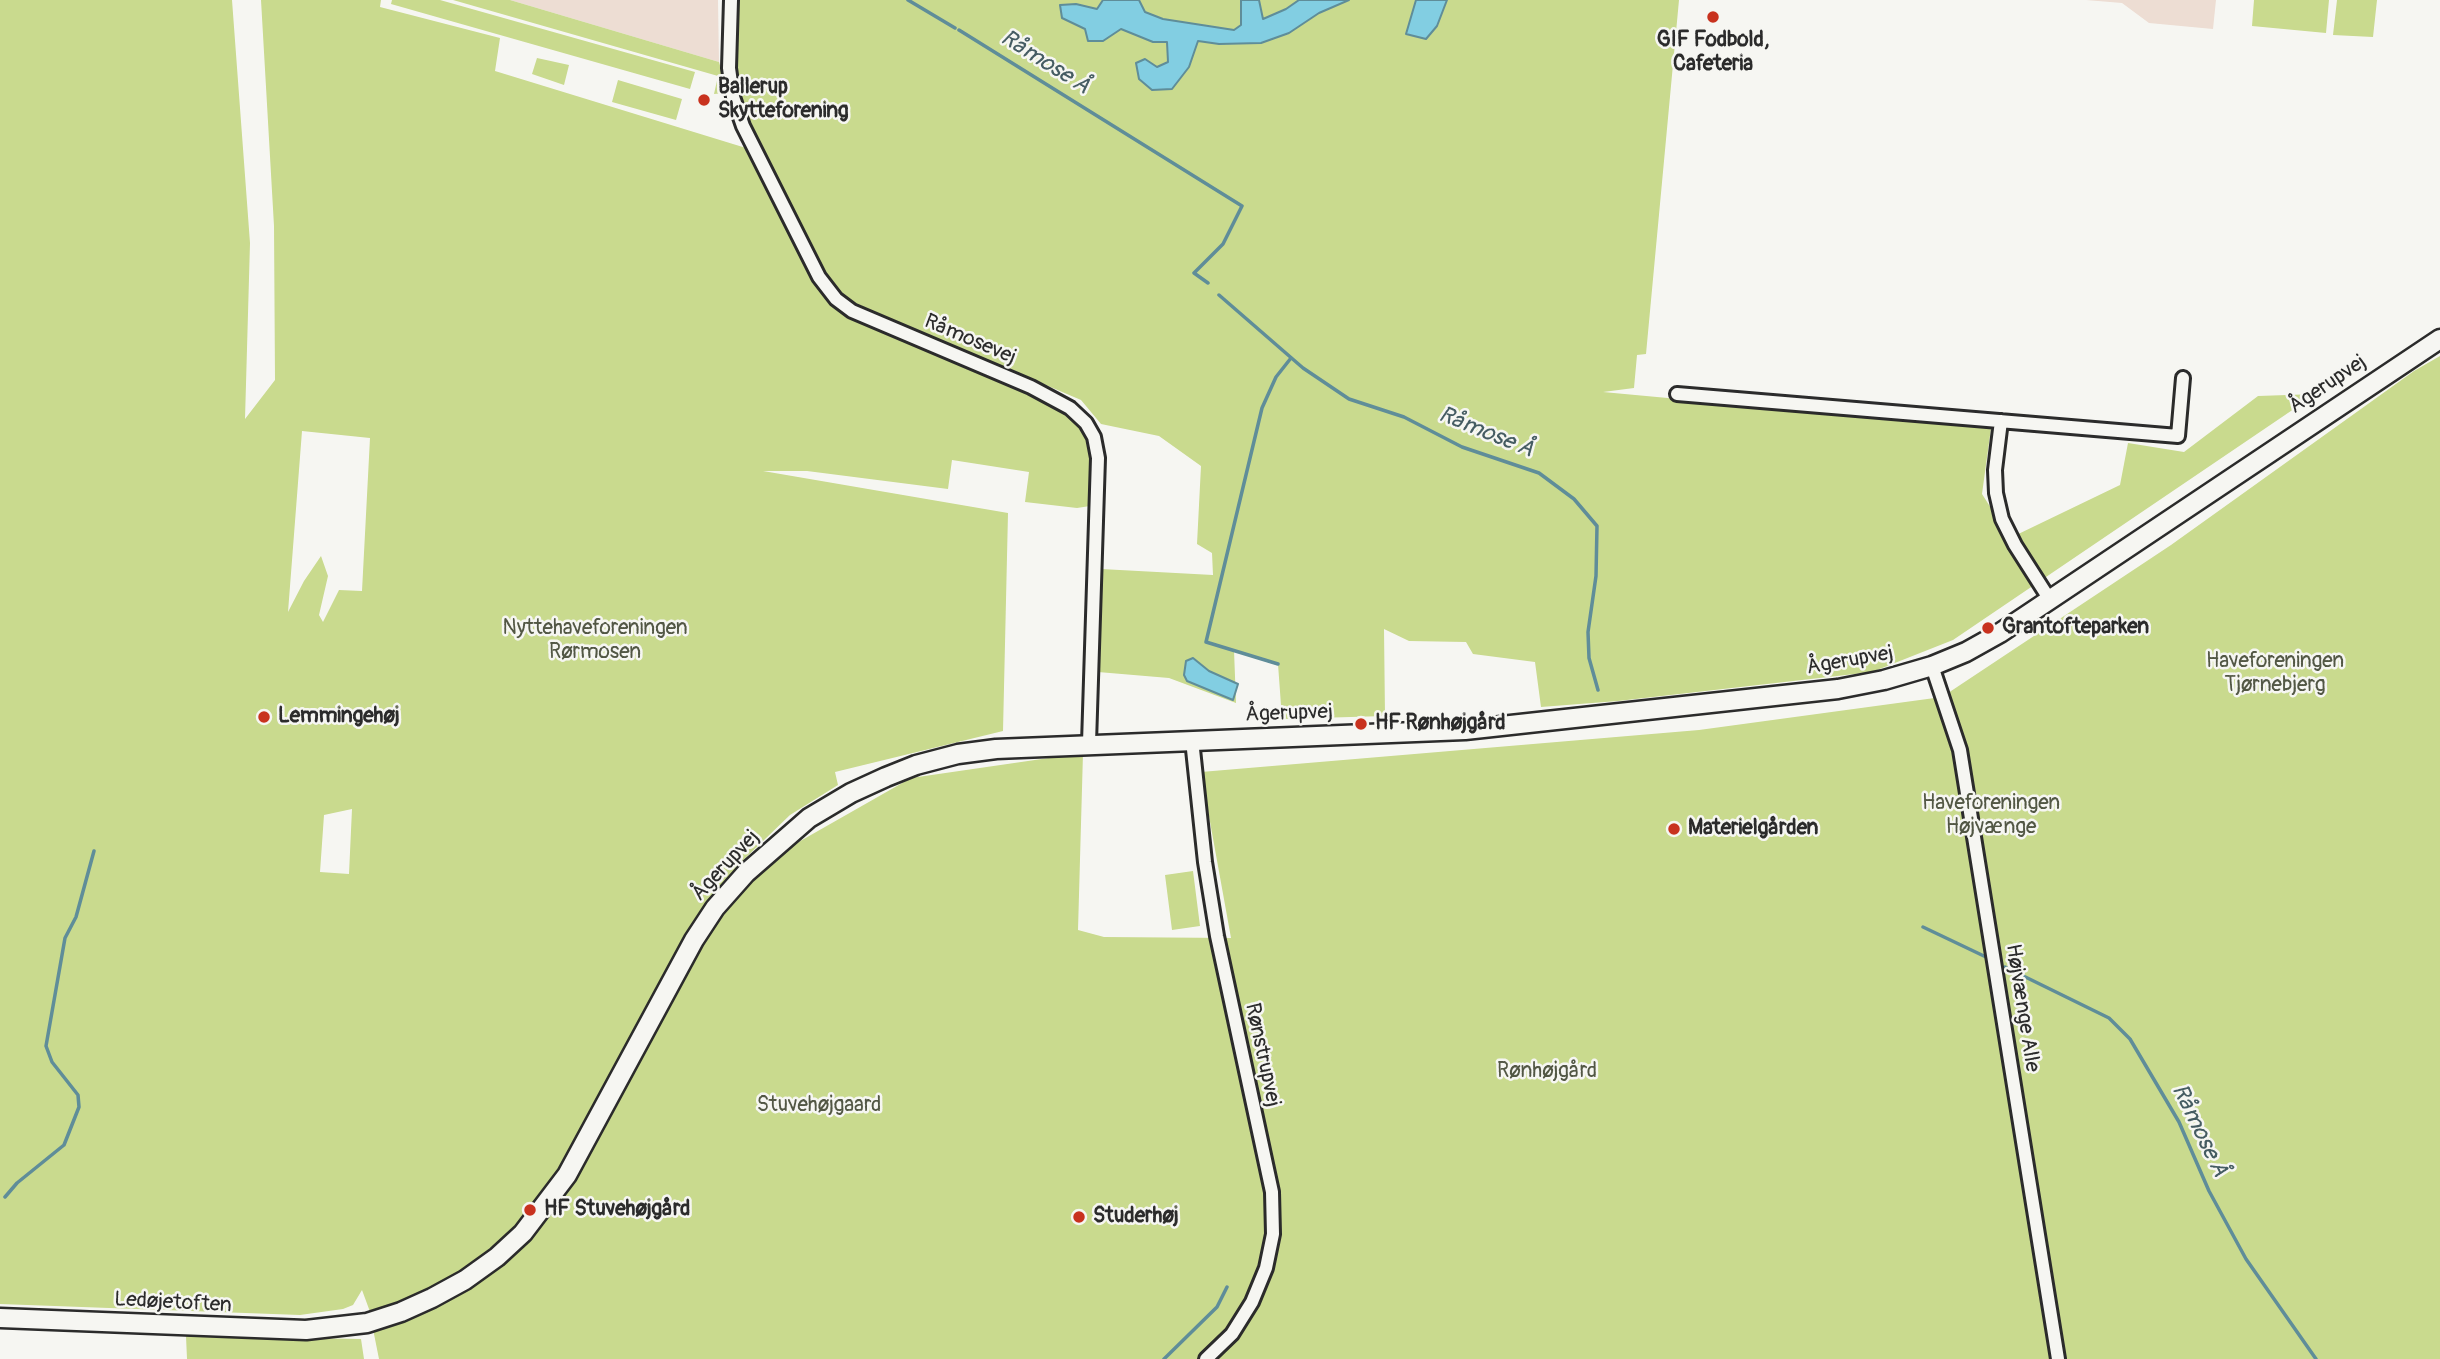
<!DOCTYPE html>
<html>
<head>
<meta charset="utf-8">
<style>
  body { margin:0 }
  canvas { display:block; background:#f6f6f2 }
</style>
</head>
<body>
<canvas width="2440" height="1359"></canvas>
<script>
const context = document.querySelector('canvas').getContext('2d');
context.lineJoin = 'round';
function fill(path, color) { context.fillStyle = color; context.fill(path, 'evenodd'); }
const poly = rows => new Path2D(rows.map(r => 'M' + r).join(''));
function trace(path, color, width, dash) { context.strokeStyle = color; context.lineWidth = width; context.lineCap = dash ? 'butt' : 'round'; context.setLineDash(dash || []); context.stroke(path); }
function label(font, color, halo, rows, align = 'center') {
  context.font = font + ' Pangolin,sans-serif'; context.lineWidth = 5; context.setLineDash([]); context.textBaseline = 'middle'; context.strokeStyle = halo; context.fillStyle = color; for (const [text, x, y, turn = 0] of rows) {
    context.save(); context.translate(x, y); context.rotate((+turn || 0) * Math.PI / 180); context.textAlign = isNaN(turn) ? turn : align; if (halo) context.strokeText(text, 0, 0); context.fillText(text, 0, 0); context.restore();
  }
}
fill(poly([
  [510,0,718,0,719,62],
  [2086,0,2216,0,2213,29,2149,23,2122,3]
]), '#edddd3');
fill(poly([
  [0,0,232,0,250,243,245,419,275,380,274,226,261,0,381,0,380,7,500,38,495,71,746,148,834,304,1067,412,1089,437,1094,461,1090,506,1077,508,1025,502,1029,472,952,460,948,489,807,471,763,471,1008,513,1003,731,835,772,838,785,790,815,735,868,774,856,911,778,1083,753,1078,930,1104,937,1231,938,1201,772,1699,730,1942,697,2171,545,2414,371,2440,356,2440,1359,379,1359,369,1309,362,1290,353,1305,343,1309,300,1315,0,1304],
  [302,431,370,438,362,591,339,590,323,622,319,615,328,576,321,556,304,581,288,612],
  [352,809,349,874,320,872,324,815],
  [392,0,440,0,695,72,690,89,391,4],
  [453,0,510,0,719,62,727,90,725,93,714,94,718,76],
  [737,0,1679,0,1646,354,1637,355,1634,388,1603,392,1991,428,1982,494,2010,538,2120,485,2128,443,2184,452,2258,396,2316,394,1953,640,1872,672,1618,701,1541,707,1535,662,1473,654,1466,642,1409,641,1384,629,1385,716,1282,719,1278,664,1234,650,1236,703,1169,678,1098,672,1101,569,1213,575,1212,553,1197,544,1201,466,1159,436,1101,424,1081,400,851,302,841,293,824,271,750,125,738,97,734,67],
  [2254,0,2329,0,2326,33,2252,26],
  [2337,0,2377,0,2373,37,2333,35],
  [537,58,569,65,564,85,532,74],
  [618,80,682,99,676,120,612,102],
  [1193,871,1200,926,1172,930,1165,875],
  [186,1336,361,1339,364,1359,187,1359]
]), '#c9da8e');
const water = poly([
  [1103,0,1139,0,1145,12,1163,19,1234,30,1241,25,1241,0,1259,0,1263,19,1286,9,1299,0,1349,0,1319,13,1289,33,1261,43,1219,44,1198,41,1189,67,1172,89,1152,90,1139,79,1136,63,1145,59,1157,67,1168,62,1167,42,1153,42,1121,29,1103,41,1088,41,1085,29,1062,18,1060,5,1076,4,1097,9,1103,0],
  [1416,0,1447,0,1437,26,1426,39,1406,34,1416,0],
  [1193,658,1209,671,1238,684,1233,700,1187,681,1184,675,1186,661,1193,658]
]);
fill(water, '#82cee2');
trace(water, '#5f8d99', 2);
trace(poly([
  [908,0,955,28],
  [959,30,1242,206,1223,244,1194,273,1208,283],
  [1219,295,1303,368,1349,399,1404,417,1462,447,1539,473,1574,499,1597,526,1596,576,1588,632,1589,658,1598,690],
  [1278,664,1206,642,1262,408,1276,377,1291,358],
  [1923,927,1986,957],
  [2005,967,2109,1018,2130,1039,2179,1122,2209,1191,2246,1259,2316,1359],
  [5,1197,17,1183,64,1145,79,1107,78,1095,52,1062,46,1046,65,938,76,917,94,851],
  [1164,1359,1217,1307,1227,1287]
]), '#5f8d99', 3.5);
const street = poly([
  [731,0,729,68,733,97,743,126,819,277,836,299,852,311,1031,387,1070,408,1086,423,1094,437,1098,458,1089,743],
  [1677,394,2178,436,2183,378],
  [2001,421,1995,470,1996,493,2002,519,2015,545,2050,600],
  [1932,666,1960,750,2058,1359],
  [1192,740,1205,862,1217,936,1272,1192,1273,1234,1266,1268,1252,1302,1232,1334,1206,1359]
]);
const secondary = poly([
  [0,1318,306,1330,367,1323,401,1312,432,1298,465,1280,497,1257,523,1233,567,1175,694,940,715,908,746,873,809,818,851,793,886,777,916,765,958,754,996,749,1465,730,1838,689,1884,680,1932,666,1966,652,2000,633,2440,339]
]);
trace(street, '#2b2b2b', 18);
trace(secondary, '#2b2b2b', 23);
trace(street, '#f6f6f2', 12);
trace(secondary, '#f6f6f2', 18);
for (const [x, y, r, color] of [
  [1713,17,7,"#c8321e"],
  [704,100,7,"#c8321e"],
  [1988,628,7,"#c8321e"],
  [264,717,7,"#c8321e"],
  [1361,724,7,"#c8321e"],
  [1674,829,7,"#c8321e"],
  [530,1210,7,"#c8321e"],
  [1079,1217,7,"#c8321e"]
]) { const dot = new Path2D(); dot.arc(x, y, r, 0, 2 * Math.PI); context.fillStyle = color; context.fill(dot); trace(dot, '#f6f6f2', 2.5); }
label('bold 21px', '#2b2b2b', '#f6f6f2', [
  ["GIF Fodbold,",1713,41,"center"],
  ["Cafeteria",1713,65,"center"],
  ["Ballerup",718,88],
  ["Skytteforening",718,112],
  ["Grantofteparken",2002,628],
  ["Lemmingehøj",278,717],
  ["HF Rønhøjgård",1375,724],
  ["Materielgården",1688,829],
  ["HF Stuvehøjgård",544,1210],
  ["Studerhøj",1093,1217]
], 'left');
label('21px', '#2b2b2b', '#f6f6f2', [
  ["Råmosevej",970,340,23],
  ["Ågerupvej",2328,385,-34],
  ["Ågerupvej",1850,661,-10],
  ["Ågerupvej",1289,714,-2],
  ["Ågerupvej",726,866,-47],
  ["Højvænge Alle",2022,1008,81],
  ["Rønstrupvej",1262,1055,78],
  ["Ledøjetoften",173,1303,3]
]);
label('21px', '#525744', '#f6f6f2', [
  ["Nyttehaveforeningen",595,629],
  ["Rørmosen",595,653],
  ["Haveforeningen",2275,662],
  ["Tjørnebjerg",2275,686],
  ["Haveforeningen",1991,804],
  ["Højvænge",1991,828],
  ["Rønhøjgård",1547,1072],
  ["Stuvehøjgaard",819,1106]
]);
label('italic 23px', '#455c62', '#f6f6f2', [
  ["Råmose Å",1045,63,32],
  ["Råmose Å",1486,433,22],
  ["Råmose Å",2199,1131,64]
]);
</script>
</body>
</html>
